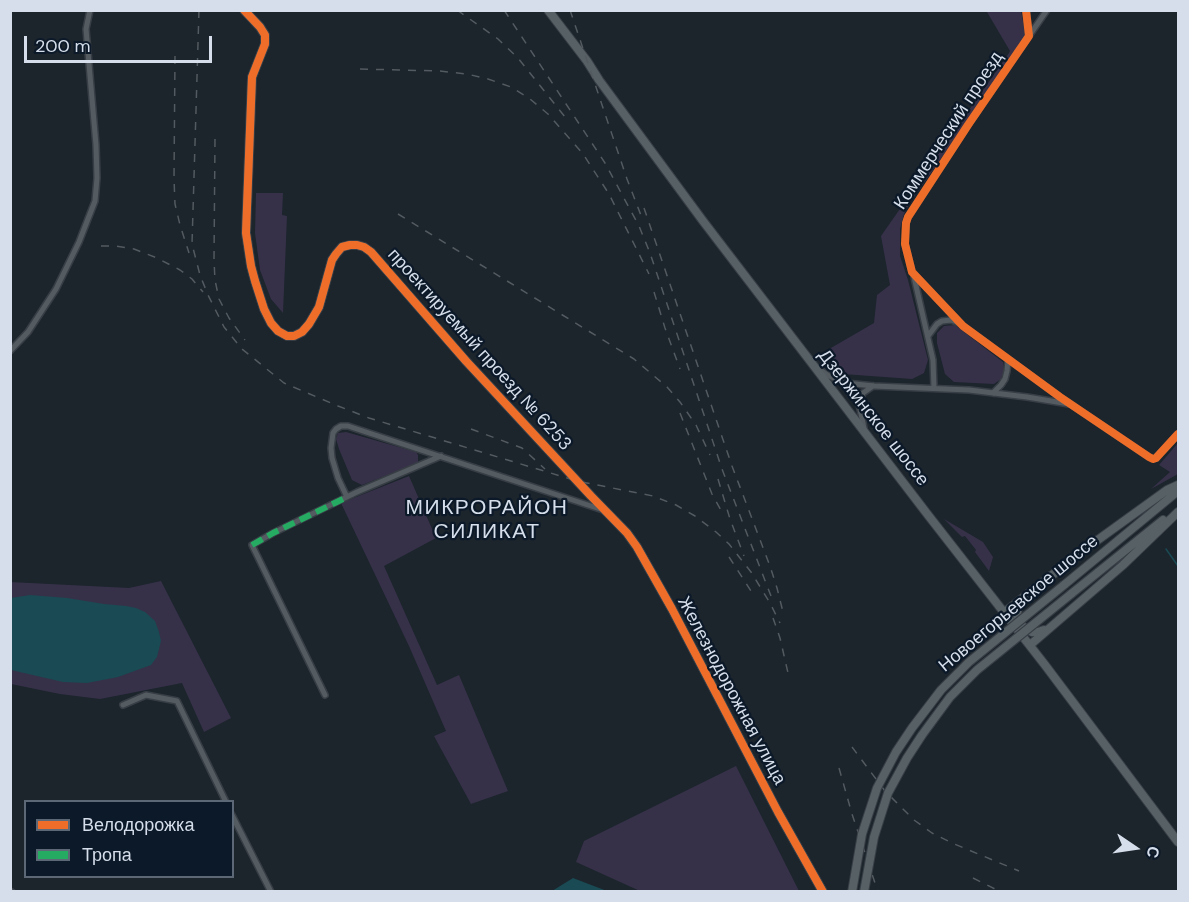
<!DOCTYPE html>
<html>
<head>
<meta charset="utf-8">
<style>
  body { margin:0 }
  #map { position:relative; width:1189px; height:902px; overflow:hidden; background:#1c242c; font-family:"DM Sans",sans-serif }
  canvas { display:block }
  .frame { position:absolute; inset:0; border:12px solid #d5deea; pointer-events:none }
  .legend { position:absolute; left:24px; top:800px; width:210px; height:78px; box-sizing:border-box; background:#0c1929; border:2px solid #5c6876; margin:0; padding:8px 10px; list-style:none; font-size:18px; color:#d5deea }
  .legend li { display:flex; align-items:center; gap:12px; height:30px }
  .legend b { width:30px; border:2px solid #5c6876 }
  .north { position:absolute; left:1105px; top:818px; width:60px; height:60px; -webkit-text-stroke:4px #0c1929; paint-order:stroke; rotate:103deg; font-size:16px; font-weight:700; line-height:24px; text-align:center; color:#d5deea }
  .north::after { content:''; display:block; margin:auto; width:21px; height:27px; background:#d5deea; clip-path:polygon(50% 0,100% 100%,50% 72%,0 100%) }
  .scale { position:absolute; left:24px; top:36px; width:188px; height:27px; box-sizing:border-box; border:3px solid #d5deea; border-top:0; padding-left:8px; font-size:18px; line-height:21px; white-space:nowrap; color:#d5deea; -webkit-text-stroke:4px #0c1929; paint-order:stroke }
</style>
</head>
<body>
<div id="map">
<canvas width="1189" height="902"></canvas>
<div class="frame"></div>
<ul class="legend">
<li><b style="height:8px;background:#ee6e29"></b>Велодорожка</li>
<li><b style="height:8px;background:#26ab63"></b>Тропа</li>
</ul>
<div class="north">С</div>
<div class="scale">200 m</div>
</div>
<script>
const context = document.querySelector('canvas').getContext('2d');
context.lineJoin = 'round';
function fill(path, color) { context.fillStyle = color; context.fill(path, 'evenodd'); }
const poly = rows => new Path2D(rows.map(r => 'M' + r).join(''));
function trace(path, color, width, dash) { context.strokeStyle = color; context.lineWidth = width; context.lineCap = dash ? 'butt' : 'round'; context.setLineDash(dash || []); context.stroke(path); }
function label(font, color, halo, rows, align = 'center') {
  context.font = font + ' "DM Sans",sans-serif'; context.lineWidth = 4.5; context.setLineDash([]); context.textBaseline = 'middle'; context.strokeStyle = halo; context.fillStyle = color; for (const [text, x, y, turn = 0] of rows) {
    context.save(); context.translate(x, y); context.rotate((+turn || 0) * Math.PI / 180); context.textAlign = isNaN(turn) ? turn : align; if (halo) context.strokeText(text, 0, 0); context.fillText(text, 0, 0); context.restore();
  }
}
fill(poly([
  [989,11,1021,11,1026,38,909,204,904,214,900,229,900,256,908,280,928,360,924,373,912,379,843,374,824,352,874,323,877,295,890,285,881,236,1009,53,1010,51,987,12],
  [256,193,283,193,282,215,287,216,283,313,271,299,260,270,255,233],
  [955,325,1003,362,1004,370,1001,379,994,384,954,382,945,374,937,343,937,333,944,326],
  [346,432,416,452,418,455,418,463,362,485,352,480,339,449,336,439,338,433],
  [1178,443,1178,474,1151,489,1170,472,1159,465],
  [409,476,436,538,384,566,437,685,459,675,508,791,471,804,434,736,446,731,409,646,341,503],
  [944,519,983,542,993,557,989,571,975,552,976,550,965,536,962,537],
  [161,581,231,718,204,732,182,683,100,699,60,694,11,684,10,582,129,588],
  [736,766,799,891,640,891,576,862,584,841]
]), '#363149');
fill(poly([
  [30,595,67,598,104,604,126,606,136,608,145,612,155,621,159,632,161,641,157,657,151,665,118,677,87,683,63,682,11,670,11,598],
  [573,878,607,891,552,891]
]), '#1a4a53');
trace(poly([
  [1166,549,1178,566]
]), '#1a4a53', 1.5);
const street = poly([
  [1026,10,1029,36,968,125,908,217,906,223,905,244,912,272,963,326,1060,397,1149,457,1153,459,1156,458,1178,434],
  [1029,36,1047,10],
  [914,277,933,360,934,388],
  [928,336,937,324,942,321,951,320,959,323],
  [10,351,28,332,56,289,79,242,95,201,97,178,96,145,86,29,90,10],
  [819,369,829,376,846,383,874,386,969,390,1027,397,1069,404],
  [993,393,1001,385,1005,379,1007,371,1008,360],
  [864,428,859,404,863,393,873,386],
  [347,497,338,478,332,458,331,448,333,433,336,429,341,426,348,426,366,432,603,510],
  [325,695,252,545,273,533,357,492,441,456],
  [123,705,146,695,177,701,226,802],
  [232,815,271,892],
  [10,891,12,892]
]);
const secondary = poly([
  [244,10,260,27,265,35,265,44,252,77,246,233,251,266,255,281,264,309,271,323,278,331,287,336,294,336,302,332,309,324,319,307,332,260,336,254,342,247,350,245,357,245,364,247,371,252,466,361,591,496,627,533,637,547,672,609,778,812,823,892],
  [548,10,587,61,599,80,703,221,928,515,1045,665,1178,842],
  [1064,585,1178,491],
  [1071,594,1163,520],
  [1021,602,1018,606,1017,615,1022,626,1032,632,1038,632,1044,630],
  [1005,612,1088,547,1167,490,1178,485],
  [1030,645,1123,565,1178,512]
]);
trace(street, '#383e45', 8);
trace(secondary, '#383e45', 10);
trace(street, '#555c61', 5);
trace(secondary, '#566065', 8);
trace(poly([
  [199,10,192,244,200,275,208,295,224,327,242,349,284,383,338,406,369,418,577,481,653,496,676,505,695,516,716,532,729,544,751,572,770,603,780,623],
  [457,10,498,39,518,58,565,117],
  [504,10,605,163,639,226,650,253,722,469,771,596],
  [570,10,627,179,642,218],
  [175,56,174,179,175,204,180,225,189,253],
  [360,69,440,71,467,74,488,79,511,87,530,99,548,114,583,154,609,194,649,274],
  [215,139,214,260,215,280,219,299,229,318,245,340],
  [644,208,732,466,770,566,777,588,784,616],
  [398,214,634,359,667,387,680,402,696,425,710,455],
  [101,246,116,246,134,249,157,258,180,270,192,279,203,292],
  [654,292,665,328,680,369],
  [680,413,712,494,722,512],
  [471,429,522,448,545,469],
  [718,479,730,519,744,556],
  [729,557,753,594],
  [773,618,780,638,788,673],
  [852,747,885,791,914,820,932,833,952,843,1019,871],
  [839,768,852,814,878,892],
  [973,878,1001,892]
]), '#535b60', 1.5, [8, 8]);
const secondaryBridge = poly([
  [852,892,862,834,877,788,896,752,912,728,941,690,969,662,1064,585],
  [864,892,874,837,888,793,907,758,922,735,950,697,977,670,1071,594]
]);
trace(secondaryBridge, '#383e45', 10, []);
trace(secondaryBridge, '#566065', 8);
trace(poly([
  [252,545,273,533,347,497]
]), '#26ab63', 6, [12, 6]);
trace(poly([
  [244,10,260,27,265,35,265,44,252,77,246,233,251,266,255,281,264,309,271,323,278,331,287,336,294,336,302,332,309,324,319,307,332,260,336,254,342,247,350,245,357,245,364,247,371,252,466,361,591,496,627,533,637,547,672,609,778,812,823,892],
  [1026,10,1029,36,968,125,908,217,906,223,905,244,912,272,963,326,1060,397,1149,457,1153,459,1156,458,1178,434]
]), '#ee6e29', 8);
label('18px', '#d5deea', '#0c1929', [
  ["Коммерческий проезд",949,131,-57],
  ["проектируемый проезд № 6253",479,350,48],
  ["Дзержинское шоссе",873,418,52],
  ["Новоегорьевское шоссе",1019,604,-40],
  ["Железнодорожная улица",731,691,62]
]);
context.letterSpacing = '1.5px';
label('21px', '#d5deea', '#0c1929', [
  ["МИКРОРАЙОН",487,508],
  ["СИЛИКАТ",487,532]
]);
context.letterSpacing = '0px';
</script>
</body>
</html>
